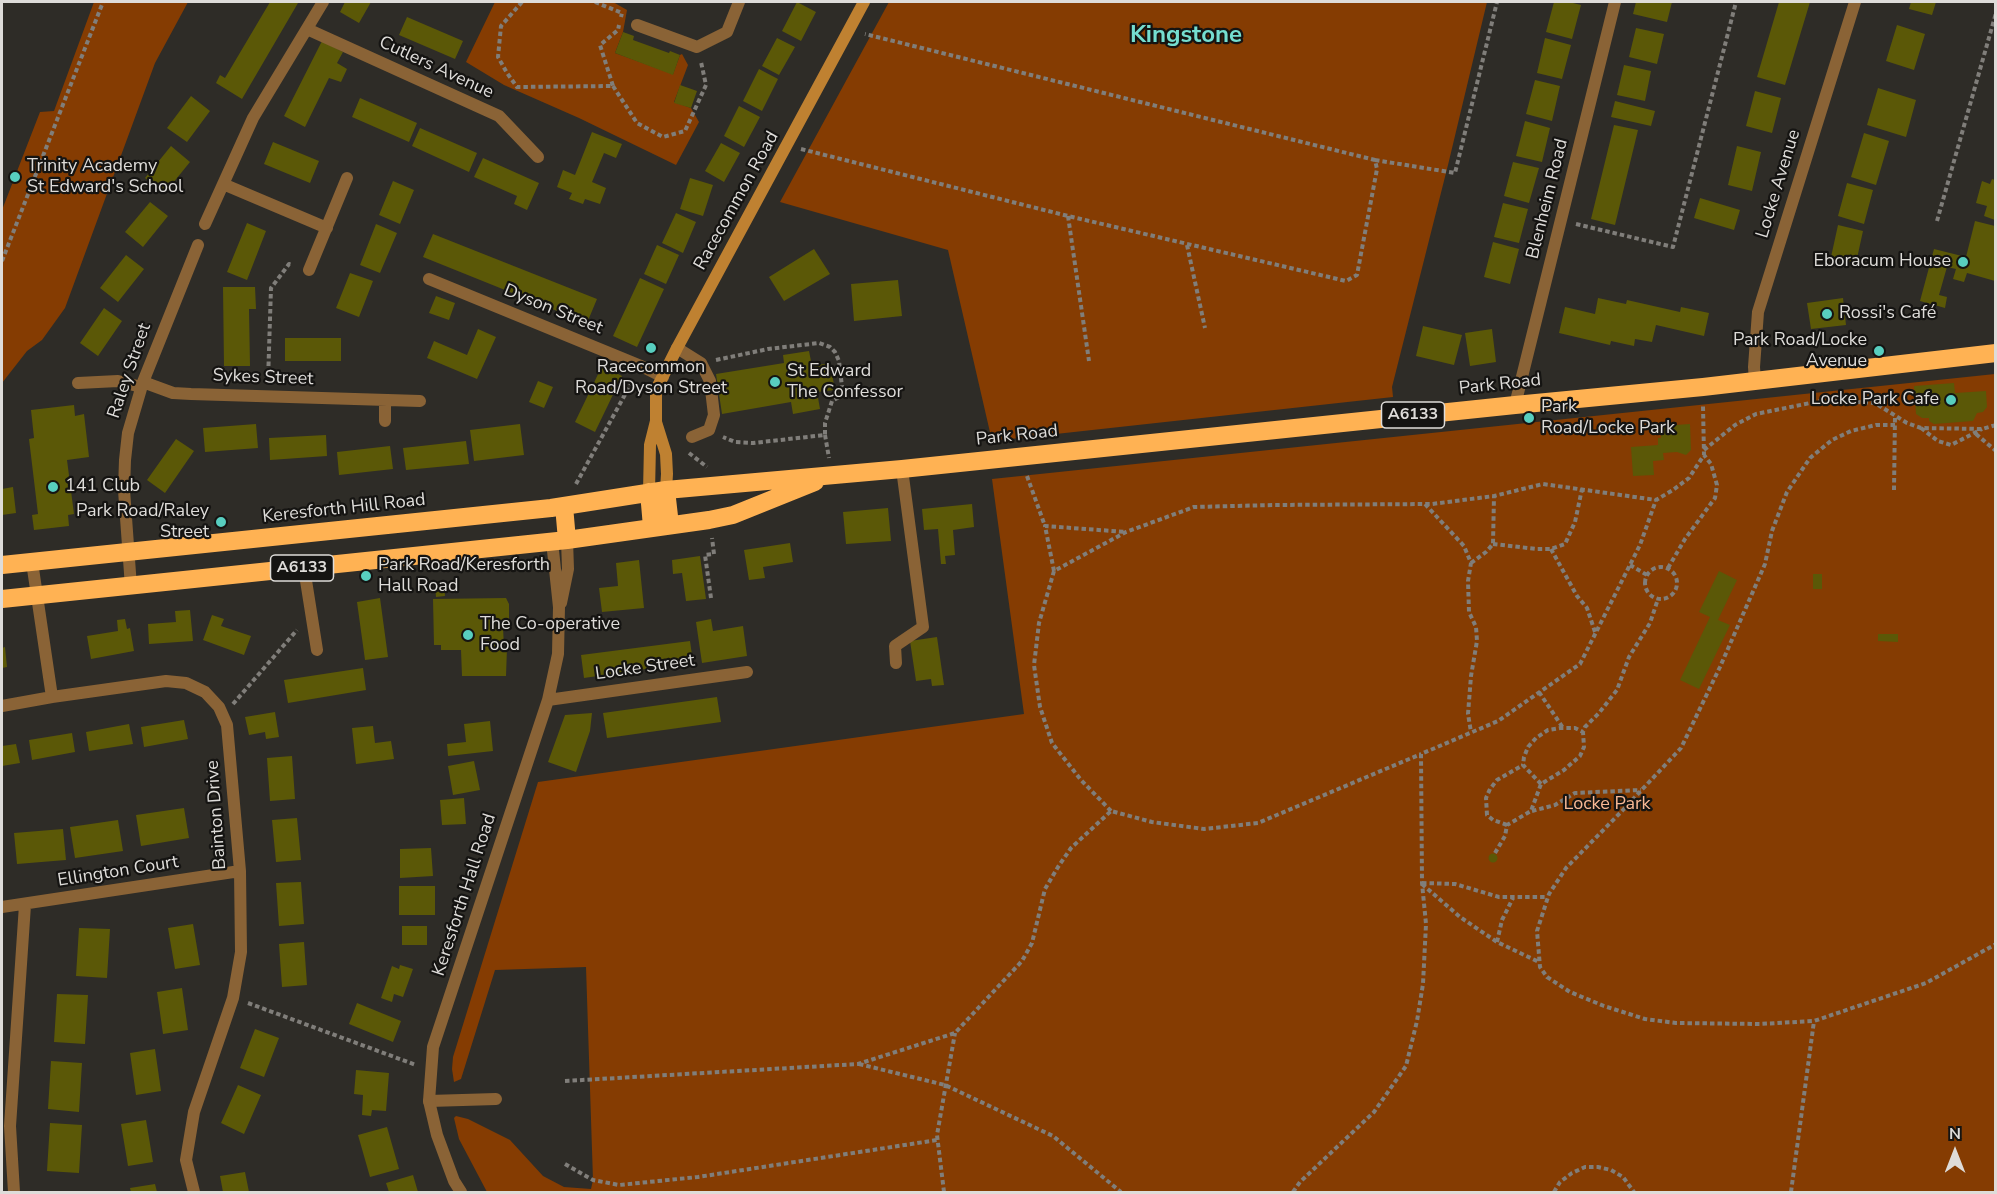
<!DOCTYPE html>
<html>
<head>
<meta charset="utf-8">
<style>
  body { margin:0 }
  #map { position:relative; width:1997px; height:1194px; overflow:hidden; background:#2e2c27; font-family:"Nunito Sans",sans-serif }
  canvas { display:block }
  .frame { position:absolute; inset:0; border:3px solid #dedcd9; pointer-events:none }
  .north { position:absolute; left:1925px; top:1122px; width:60px; height:60px; -webkit-text-stroke:4px #151412; paint-order:stroke; rotate:0deg; font-size:16px; font-weight:700; line-height:24px; text-align:center; color:#dedcd9 }
  .north::after { content:''; display:block; margin:auto; width:21px; height:27px; background:#dedcd9; clip-path:polygon(50% 0,100% 100%,50% 72%,0 100%) }
</style>
</head>
<body>
<div id="map">
<canvas width="1997" height="1194"></canvas>
<div class="frame"></div>
<div class="north">N</div>
</div>
<script>
const context = document.querySelector('canvas').getContext('2d');
context.lineJoin = 'round';
function fill(path, color) { context.fillStyle = color; context.fill(path, 'evenodd'); }
const poly = rows => new Path2D(rows.map(r => 'M' + r).join(''));
function trace(path, color, width, dash) { context.strokeStyle = color; context.lineWidth = width; context.lineCap = dash ? 'butt' : 'round'; context.setLineDash(dash || []); context.stroke(path); }
function label(font, color, halo, rows, align = 'center') {
  context.font = font + ' "Nunito Sans",sans-serif'; context.lineWidth = 4.5; context.setLineDash([]); context.textBaseline = 'middle'; context.strokeStyle = halo; context.fillStyle = color; for (const [text, x, y, turn = 0] of rows) {
    context.save(); context.translate(x, y); context.rotate((+turn || 0) * Math.PI / 180); context.textAlign = isNaN(turn) ? turn : align; if (halo) context.strokeText(text, 0, 0); context.fillText(text, 0, 0); context.restore();
  }
}
fill(poly([
  [94,2,188,2,155,63,65,308,42,340,27,351,2,383,2,210,40,112,54,111],
  [495,2,613,2,627,10,623,32,615,53,673,74,680,55,682,54,688,65,674,102,691,108,699,122,676,165,579,118,504,85,466,62],
  [889,2,1254,2,1261,3,1262,2,1487,2,1448,165,1392,387,1393,397,992,441,948,250,780,202],
  [1995,374,1995,1192,487,1192,459,1139,454,1118,456,1116,468,1119,510,1140,543,1176,564,1187,591,1189,593,1180,586,967,495,970,461,1079,454,1082,452,1069,453,1057,538,782,1024,714,992,479]
]), '#853c02');
fill(poly([
  [270,2,295,2,298,3,242,99,216,83,220,75,225,78],
  [345,2,371,2,359,23,340,12],
  [797,2,816,12,801,41,782,31],
  [1554,2,1569,2,1581,5,1572,39,1546,32],
  [1636,2,1672,2,1667,22,1633,14],
  [1779,2,1810,2,1785,85,1757,77],
  [1911,2,1936,2,1932,15,1909,9],
  [407,17,463,41,455,59,399,35],
  [1897,25,1925,34,1914,70,1886,61],
  [1636,28,1664,34,1657,64,1629,57],
  [623,32,634,36,633,40,669,53,670,51,680,55,673,75,615,53],
  [777,38,795,47,779,75,762,66],
  [1545,38,1571,45,1562,79,1537,73],
  [322,41,343,52,337,63,347,69,341,82,329,78,305,127,284,116],
  [1624,65,1651,71,1645,101,1617,95],
  [759,69,778,79,762,111,743,101],
  [1535,80,1560,86,1552,121,1526,114],
  [680,85,697,91,691,108,674,103],
  [1878,88,1916,100,1906,137,1867,125],
  [1755,91,1781,98,1772,133,1746,126],
  [191,96,210,111,187,142,167,128],
  [360,98,417,123,409,142,352,117],
  [1615,101,1655,111,1651,126,1611,117],
  [739,106,760,117,744,147,724,136],
  [1525,121,1550,128,1542,162,1516,156],
  [1614,125,1638,130,1615,225,1591,219],
  [420,128,477,153,469,172,412,146],
  [592,132,622,144,616,158,604,153,592,182,606,188,600,204,585,199,583,204,569,199,572,193,557,187,563,170,575,175],
  [1864,133,1889,141,1876,185,1851,177],
  [273,142,319,161,310,183,264,164],
  [721,143,740,153,724,182,705,171],
  [171,146,190,162,164,194,145,178],
  [1737,146,1761,152,1752,191,1728,185],
  [483,158,539,183,527,210,514,204,517,196,474,177],
  [1513,162,1539,168,1529,203,1504,196],
  [690,178,713,185,703,216,680,209],
  [1992,179,1995,180,1995,220,1984,216,1987,206,1976,203,1982,181,1990,184],
  [393,181,414,190,400,224,379,215],
  [1847,183,1873,190,1864,224,1838,216],
  [1700,198,1740,210,1734,230,1694,218],
  [150,202,168,216,143,247,125,232],
  [1503,203,1528,209,1519,243,1494,237],
  [676,213,696,222,683,253,662,243],
  [1975,221,1995,226,1995,281,1967,273,1964,282,1953,279,1956,269,1947,267,1939,295,1947,297,1945,308,1920,301,1934,249,1966,257],
  [247,223,266,231,247,280,227,272],
  [376,224,397,233,380,273,360,265],
  [1838,225,1863,231,1856,263,1831,257],
  [433,234,597,299,587,323,423,257],
  [1493,242,1519,249,1510,284,1484,277],
  [657,245,679,255,666,284,644,274],
  [814,249,830,274,784,301,769,277],
  [126,255,144,269,118,302,100,288],
  [350,273,373,281,359,317,336,308],
  [640,278,664,289,637,347,613,336],
  [898,280,902,316,854,321,851,284],
  [223,287,255,287,256,309,249,309,250,366,224,366],
  [436,296,455,303,449,320,429,313],
  [1598,298,1626,304,1627,300,1680,312,1681,307,1709,313,1704,336,1656,325,1652,342,1635,339,1634,346,1611,341,1610,345,1559,333,1565,307,1595,314],
  [1843,298,1846,325,1811,329,1807,303],
  [104,308,122,321,98,356,80,343],
  [1423,326,1462,335,1454,365,1416,356],
  [478,329,496,337,477,379,427,358,434,341,467,355],
  [1492,329,1496,362,1470,366,1465,333],
  [285,338,341,338,341,361,285,361],
  [809,351,812,366,830,363,835,390,817,392,820,409,793,414,791,402,722,414,716,374,784,363,783,355],
  [602,366,622,376,595,432,575,422],
  [538,381,553,387,544,408,529,402],
  [1954,383,1955,393,1986,391,1987,407,1983,412,1977,413,1973,421,1934,424,1929,421,1929,418,1922,418,1916,414,1914,386],
  [74,405,75,416,84,414,89,457,67,460,74,514,68,515,69,526,34,530,32,515,38,514,29,439,34,438,31,410],
  [256,424,258,448,205,452,203,428],
  [520,424,524,455,474,461,470,430],
  [1690,424,1691,450,1686,455,1677,452,1663,453,1664,460,1653,461,1654,475,1633,476,1631,447,1658,445,1658,438,1661,438,1660,426],
  [326,435,327,456,270,460,269,438],
  [176,439,194,451,165,493,147,480],
  [466,441,469,464,406,470,403,448],
  [390,446,393,469,339,475,337,452],
  [13,487,16,513,2,515,2,489],
  [972,504,974,527,953,530,955,555,945,556,946,564,941,564,938,529,924,530,922,509],
  [888,508,891,541,846,544,843,512],
  [790,543,793,562,763,567,765,578,749,580,744,550],
  [700,556,706,599,686,601,682,573,673,574,672,560],
  [639,560,644,608,602,612,599,588,618,586,616,563],
  [1719,571,1737,580,1718,620,1730,625,1699,689,1680,680,1710,617,1699,612],
  [1813,574,1822,574,1822,589,1813,589],
  [444,583,445,596,436,597,435,584],
  [380,598,388,657,365,660,357,602],
  [506,598,509,604,509,627,503,627,504,648,507,648,506,676,462,676,461,650,441,650,441,645,434,645,433,599],
  [190,610,193,641,149,644,148,624,176,622,175,611],
  [212,615,224,619,221,626,251,636,244,655,203,640],
  [125,619,127,629,130,628,134,651,91,659,87,636,118,631,117,620],
  [711,619,713,631,743,626,747,656,702,663,696,622],
  [1878,634,1898,634,1898,642,1878,641],
  [937,637,944,685,932,686,931,679,916,681,910,641],
  [690,641,693,662,584,678,581,655],
  [5,647,7,667,2,668,2,648],
  [363,668,366,690,288,703,284,680],
  [717,697,721,722,607,738,603,713],
  [275,712,279,737,266,739,265,732,249,735,245,717],
  [592,713,590,731,576,772,548,762,565,715],
  [184,720,188,739,144,747,141,727],
  [490,721,493,751,448,756,447,744,466,742,464,724],
  [129,724,133,744,89,751,86,732],
  [373,726,375,743,391,741,394,759,356,764,352,728],
  [72,733,75,752,32,760,29,740],
  [16,744,20,763,2,766,2,746],
  [292,756,295,799,270,801,267,758],
  [474,761,480,790,453,795,448,766],
  [464,798,466,824,442,825,440,800],
  [184,808,189,838,141,846,136,815],
  [297,818,301,860,276,862,272,820],
  [118,820,123,851,75,858,70,827],
  [63,829,66,860,17,864,14,833],
  [431,848,433,876,400,878,400,849],
  '1488.5 858a4.5 4.5 0 1 1 9 0a4.5 4.5 0 1 1-9 0Z',
  [301,882,304,924,279,926,276,883],
  [399,886,435,886,435,915,399,915],
  [193,924,200,965,175,969,168,928],
  [402,926,427,926,427,945,402,945],
  [79,928,110,929,107,978,76,976],
  [304,942,307,985,282,987,279,944],
  [400,965,413,969,403,997,394,994,392,1002,381,998,392,966,399,969],
  [182,988,188,1030,163,1034,157,992],
  [57,994,88,995,85,1044,54,1042],
  [357,1003,401,1021,393,1042,349,1024],
  [255,1029,279,1038,264,1077,240,1068],
  [155,1049,161,1091,136,1095,130,1053],
  [51,1061,82,1063,79,1112,48,1109],
  [356,1070,389,1073,386,1111,372,1110,371,1116,362,1115,363,1095,354,1094],
  [238,1085,261,1095,244,1134,221,1123],
  [146,1120,153,1162,128,1166,121,1124],
  [50,1123,82,1125,79,1173,47,1171],
  [387,1127,399,1169,370,1177,358,1135],
  [245,1172,249,1192,223,1192,220,1176],
  [413,1175,418,1192,389,1192,386,1183],
  [155,1184,157,1192,131,1192,130,1188]
]), '#5b5807');
trace(poly([
  [522,2,501,26,498,57,507,73,517,87,613,86,600,45,618,30,619,25],
  [595,2,622,13,621,17],
  [613,86,637,123,663,137,685,131,706,85,701,62],
  [801,149,1068,216,1346,281,1357,275,1377,169,1375,160,865,34],
  [1375,160,1455,173,1497,2],
  [1068,216,1089,361],
  [1937,221,1996,13],
  [1576,224,1673,247,1736,2],
  [1187,245,1205,328],
  [2,261,103,2],
  [716,360,768,349,819,343,830,347,835,352,839,361,843,395,832,401,825,423,825,435,753,443,735,442,723,437],
  [268,381,271,288,289,264,293,265],
  [1895,425,1876,425,1851,431,1832,440,1810,458,1787,492,1772,531,1765,564,1720,667,1681,748,1622,811,1566,868,1549,894,1537,931,1540,967,1547,977,1570,992,1604,1006,1645,1019,1676,1023,1760,1024,1814,1021,1926,983,1996,944],
  [1921,428,1938,441,1951,445,1982,429],
  [1976,434,1996,451],
  [825,435,829,458],
  [1704,450,1735,425,1756,414,1825,400,1875,403,1907,423,1921,428,1982,429,1996,425],
  [689,453,707,467],
  [1027,476,1045,526],
  [576,484,633,380],
  [1894,490,1895,416],
  [1425,504,1464,546,1471,563,1468,581,1469,612,1476,627,1477,641,1471,676,1468,714,1471,732],
  [1493,544,1537,549,1551,549,1565,544,1575,522,1582,489],
  [1551,549,1577,596,1587,608,1595,632],
  [1471,563,1486,552,1493,544,1494,496],
  [1630,565,1647,575],
  '1645 583a16 16 0 1 1 32 0a16 16 0 1 1-32 0Z',
  [1668,568,1685,539,1715,498,1717,485,1711,464,1704,455],
  [1054,571,1045,526,1126,532],
  [711,598,705,555,714,554,712,538],
  [1539,692,1563,728],
  [233,704,297,630],
  [1541,784,1523,765,1524,757,1528,747,1536,738,1548,730,1560,728,1575,728,1583,732],
  [1111,811,1081,780,1052,743,1040,707,1034,665,1039,623,1054,571,1126,532,1194,507,1273,505,1432,504,1494,496,1543,484,1656,500],
  [1532,811,1555,805,1575,793,1641,790],
  [1507,825,1493,820,1487,815,1486,798,1490,789,1497,780,1523,765],
  [1495,853,1505,836,1507,825,1531,811,1541,784,1564,770,1580,756,1584,747,1583,732,1585,727,1599,713,1617,690,1629,657,1650,623,1658,599],
  [1422,883,1455,884,1499,897,1547,897],
  [1422,884,1460,917,1497,942,1539,962],
  [1497,942,1502,920,1513,898],
  [248,1003,416,1065],
  [859,1064,945,1085,1053,1136,1121,1192],
  [565,1081,858,1064,955,1033,1022,961,1032,943,1045,889,1058,867,1071,848,1111,811,1152,822,1204,829,1258,823,1421,754],
  [565,1164,593,1180,619,1185,698,1177,937,1140],
  [944,1192,937,1135,955,1033],
  [1293,1192,1300,1182,1374,1112,1406,1066,1417,1021,1423,984,1426,924,1422,883,1421,754,1498,721,1580,664,1640,545,1656,500,1673,490,1689,478,1704,455,1703,406],
  [1554,1192,1560,1182,1572,1173,1585,1167,1598,1167,1611,1170,1623,1177,1634,1192],
  [1791,1192,1814,1021]
]), '#807e7a', 4, [4.5, 3]);
trace(poly([
  [637,25,697,47,727,32,739,2],
  [677,348,701,363,710,381,714,415,709,430,692,437],
  [78,383,118,381,141,387],
  [896,663,895,646,923,627,902,469],
  [429,1101,496,1099]
]), '#8a6336', 12);
trace(poly([
  [307,29,499,116,538,157],
  [223,184,327,228],
  [205,224,253,118,323,2],
  [309,270,347,178],
  [429,279,641,366,663,377],
  [1755,381,1754,367,1758,312,1855,2],
  [143,382,173,393,191,394,420,401],
  [1515,405,1615,2],
  [385,421,385,400],
  [32,562,52,697,166,681,186,683,205,692,219,707,227,725,240,871,241,952,233,998,194,1112,186,1160,194,1192],
  [304,568,317,650],
  [131,587,124,490,125,460,128,433,143,382,198,245],
  [561,603,568,569,567,540],
  [548,700,747,672],
  [2,706,52,697],
  [2,907,240,871],
  [14,1192,10,1126,25,905],
  [461,1192,454,1181,437,1135,429,1101,433,1047,548,700,558,654,559,607,552,541]
]), '#8a6336', 12);
trace(poly([
  [656,422,666,454,667,474,666,490],
  [649,492,650,445,656,421,656,390,677,348,864,2]
]), '#bf8131', 12);
trace(poly([
  [666,490,670,525],
  [649,492,652,527],
  [564,506,567,540],
  [2,565,551,508,666,490,902,469,1515,405,1703,387,1996,353],
  [2,599,567,540,709,520,733,515,815,482]
]), '#ffb253', 18);
for (const [x, y, r, color] of [
  [15,177,6,"#58cebf"],
  [1963,262,6,"#58cebf"],
  [1827,314,6,"#58cebf"],
  [651,348,6,"#58cebf"],
  [1879,351,6,"#58cebf"],
  [775,382,6,"#58cebf"],
  [1951,400,6,"#58cebf"],
  [1529,418,6,"#58cebf"],
  [53,487,6,"#58cebf"],
  [221,522,6,"#58cebf"],
  [366,576,6,"#58cebf"],
  [468,635,6,"#58cebf"]
]) { const dot = new Path2D(); dot.arc(x, y, r, 0, 2 * Math.PI); context.fillStyle = color; context.fill(dot); trace(dot, '#151412', 2); }
for (const [x, y, w] of [
  [1413,415,63],
  [302,568,63]
]) { const box = new Path2D(); box.roundRect(x - w / 2, y - 13, w, 26, 4.5); context.fillStyle = '#151412'; context.fill(box); trace(box, '#dedcd9', 1.5); }
label('bold 16px', '#dedcd9', null, [
  ["A6133",1413,415],
  ["A6133",302,568]
]);
label('18px', '#dedcd9', '#151412', [
  ["Cutlers Avenue",436,68,25],
  ["Locke Avenue",1779,184,-73],
  ["Blenheim Road",1548,199,-76],
  ["Racecommon Road",737,201,-61],
  ["Dyson Street",553,310,22],
  ["Raley Street",130,371,-71],
  ["Sykes Street",263,378,2],
  ["Park Road",1500,385,-6],
  ["Park Road",1017,436,-6],
  ["Keresforth Hill Road",344,509,-6],
  ["Locke Street",645,668,-8],
  ["Bainton Drive",217,815,-94],
  ["Ellington Court",118,872,-9],
  ["Keresforth Hall Road",465,895,-72]
]);
label('18px', '#dedcd9', '#151412', [
  ["Trinity Academy",27,167],
  ["St Edward's School",27,188],
  ["Eboracum House",1951,262,"right"],
  ["Rossi's Café",1839,314],
  ["Park Road/Locke",1867,341,"right"],
  ["Avenue",1867,362,"right"],
  ["Racecommon",651,368,"center"],
  ["Road/Dyson Street",651,389,"center"],
  ["St Edward",787,372],
  ["The Confessor",787,393],
  ["Locke Park Cafe",1939,400,"right"],
  ["Park",1541,408],
  ["Road/Locke Park",1541,429],
  ["141 Club",65,487],
  ["Park Road/Raley",209,512,"right"],
  ["Street",209,533,"right"],
  ["Park Road/Keresforth",378,566],
  ["Hall Road",378,587],
  ["The Co-operative",480,625],
  ["Food",480,646]
], 'left');
label('18px', '#f9b995', '#151412', [
  ["Locke Park",1607,805]
]);
label('bold 24px', '#75ded0', '#151412', [
  ["Kingstone",1186,36]
]);
</script>
</body>
</html>
